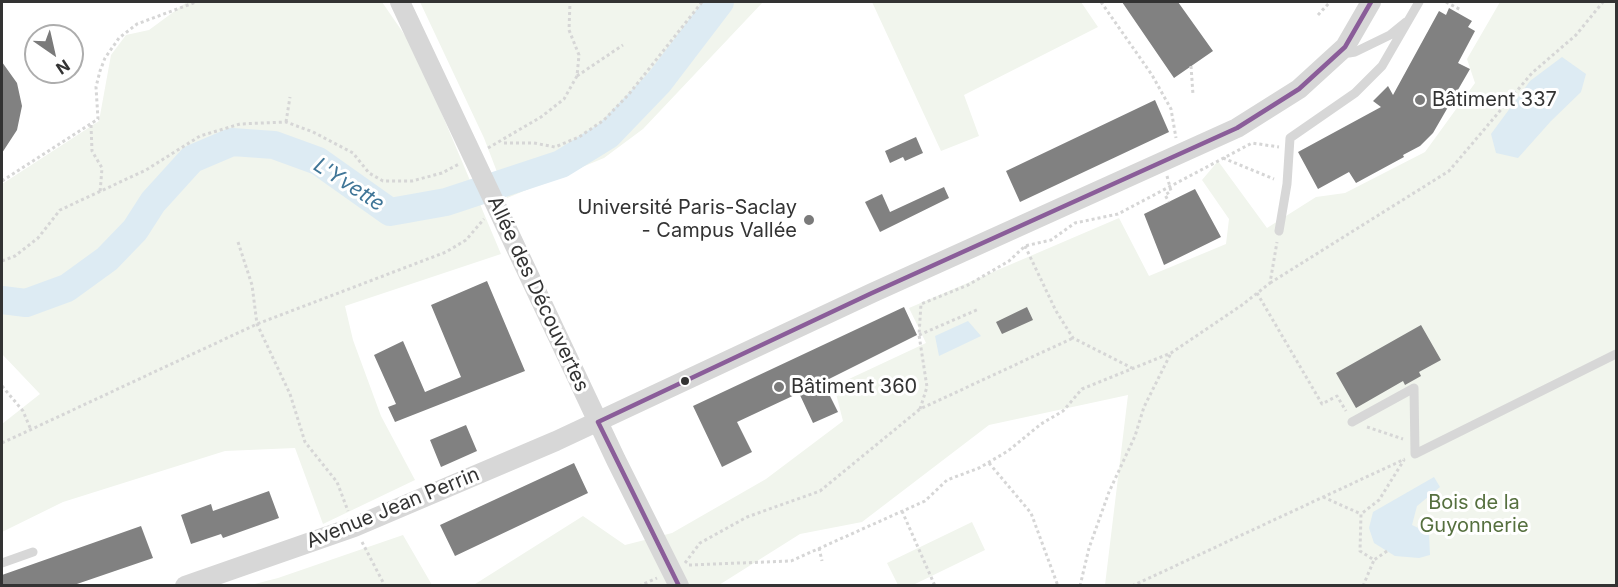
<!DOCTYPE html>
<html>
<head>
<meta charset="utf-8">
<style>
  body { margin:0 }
  #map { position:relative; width:1618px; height:587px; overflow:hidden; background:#fff; font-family:Inter,sans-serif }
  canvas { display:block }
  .frame { position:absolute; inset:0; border:3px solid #333; pointer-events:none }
  .north { position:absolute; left:24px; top:24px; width:60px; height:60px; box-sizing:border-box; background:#fff; border:2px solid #adadad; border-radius:50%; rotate:146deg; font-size:16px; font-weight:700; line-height:24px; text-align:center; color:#333 }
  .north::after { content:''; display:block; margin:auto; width:21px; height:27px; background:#7a7a7a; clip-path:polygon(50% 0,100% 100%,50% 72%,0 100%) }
</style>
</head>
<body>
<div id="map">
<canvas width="1618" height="587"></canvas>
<div class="frame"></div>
<div class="north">N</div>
</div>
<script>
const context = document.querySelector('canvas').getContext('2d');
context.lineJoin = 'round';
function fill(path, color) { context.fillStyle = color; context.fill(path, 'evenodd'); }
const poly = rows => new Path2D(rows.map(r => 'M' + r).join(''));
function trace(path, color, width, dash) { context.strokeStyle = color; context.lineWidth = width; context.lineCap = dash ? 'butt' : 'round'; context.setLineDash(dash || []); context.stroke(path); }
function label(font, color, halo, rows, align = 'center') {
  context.font = font + ' Inter,sans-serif'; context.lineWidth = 6; context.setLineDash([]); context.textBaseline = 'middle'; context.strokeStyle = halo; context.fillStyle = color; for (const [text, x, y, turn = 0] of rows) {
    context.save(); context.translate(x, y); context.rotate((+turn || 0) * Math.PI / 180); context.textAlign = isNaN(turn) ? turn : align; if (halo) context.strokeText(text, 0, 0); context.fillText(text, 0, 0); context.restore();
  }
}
fill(poly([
  [187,2,382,2,415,50,501,254,345,306,353,340,381,416,415,480,323,524,295,448,225,451,63,502,2,532,2,424,40,394,2,354,2,184,99,121,111,55,126,35,149,30],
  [420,2,763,2,643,129,604,158,507,198,484,138],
  [872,2,1081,2,1098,27,964,95,979,136,941,151],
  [1500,2,1616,2,1616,585,1105,585,1128,395,989,425,862,522,800,534,719,585,472,586,583,516,625,545,672,533,766,479,843,421,834,386,926,343,909,308,1119,218,1149,276,1226,244,1229,219,1202,180,1218,161,1267,228,1316,197,1345,193,1425,152,1475,83,1467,59],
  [972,522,985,550,913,585,898,585,887,563],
  [403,535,432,585,251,585,278,578]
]), '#f1f5ed');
fill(poly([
  [1562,57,1586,74,1581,92,1551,121,1518,158,1496,153,1491,134,1530,81],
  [968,321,981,336,939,356,935,336],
  [1434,477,1440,487,1417,506,1412,525,1429,533,1430,555,1419,558,1395,556,1374,543,1369,528,1373,512]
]), '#ddebf3');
trace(poly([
  [2,300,26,303,67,288,107,259,135,230,153,202,192,159,232,142,274,145,318,161,390,212,446,202,561,164,608,135,659,82,720,2]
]), '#ddebf3', 28);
fill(poly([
  [1122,2,1178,2,1213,51,1174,78],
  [1449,8,1472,21,1468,27,1475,31,1458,63,1470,69,1433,133,1420,146,1403,155,1404,157,1356,183,1349,172,1318,189,1298,152,1381,107,1373,101,1388,86,1393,95,1439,11,1446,15],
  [2,62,17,83,22,106,17,130,2,153],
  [1155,100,1169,132,1020,202,1006,171],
  [916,137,923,153,905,161,903,157,890,163,885,151],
  [944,187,949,198,880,232,865,202,882,194,890,212],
  [1195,189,1221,237,1164,265,1144,214],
  [487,281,525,371,395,422,388,407,396,404,374,355,403,341,425,392,461,377,431,305],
  [904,307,917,335,823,382,838,412,813,423,799,393,737,422,752,452,722,467,693,406],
  [1027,307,1033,320,1002,334,996,322],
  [1421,325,1441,360,1419,372,1421,376,1405,385,1403,381,1356,408,1336,373],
  [466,425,477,451,441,467,430,440],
  [574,463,588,493,455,556,440,525],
  [269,491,279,518,223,538,221,534,191,544,181,515,211,504,213,511],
  [141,526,153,558,74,585,2,585,2,575]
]), '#818181');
trace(poly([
  [1101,2,1152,75,1171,109,1176,138],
  [1446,2,1461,10],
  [1318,15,1330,2],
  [1191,66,1193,95],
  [577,76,623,45],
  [286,122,290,97],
  [91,125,92,151,102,168,100,193],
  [504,143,534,143,555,147,579,137,604,120,629,94,702,2],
  [488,148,541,117,564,99,577,76,579,55,569,30,570,2],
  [1223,158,1274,179],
  [1167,176,1171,191,1165,195,1169,202],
  [2,181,98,119,96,87,100,71,105,58,119,38,137,24,196,2],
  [238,242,252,285,257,324,290,394,305,442,337,482,348,511],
  [1025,246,1056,311,1073,338,1132,368],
  [2,261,15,256,38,238,60,210,146,170,200,136,240,124,286,122,313,132,353,153,369,173,383,181,412,181,442,173,459,164],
  [1270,283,1449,171,1532,73,1576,35,1603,2],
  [1257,293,1322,404,1337,396,1346,411],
  [919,335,979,309],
  [2,386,23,411,31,430],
  [920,409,927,387,919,335,921,304,968,285,1009,261,1025,246,1051,240,1075,223,1118,214,1252,143,1279,147],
  [1367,427,1403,439],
  [2,443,257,324,446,252,466,240,484,219],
  [989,463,1031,513,1058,586],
  [1323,497,1361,514],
  [902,511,935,586],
  [362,542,385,586],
  [819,548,822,561],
  [1387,551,1374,560,1360,551,1361,514,1379,500,1404,460],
  [685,563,700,543,747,517,820,491,920,409,1073,338],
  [689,565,791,561,925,501,947,480,979,468,1008,451,1041,424,1063,411,1082,389,1171,353,1242,305,1270,283,1277,242],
  [639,586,657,578],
  [812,586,818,586],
  [1080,586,1089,548,1109,492,1135,436,1144,407,1171,353],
  [1132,586,1405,459],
  [1363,586,1374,560]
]), '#d6d6d6', 3, [3, 3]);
trace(poly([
  [1345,47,1349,53,1355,52,1390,35,1406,22],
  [1279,231,1287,184,1290,138,1355,93,1382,66,1419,2],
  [1352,422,1414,388,1415,454,1616,354],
  [2,563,33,552]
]), '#d7d7d7', 9);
trace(poly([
  [400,2,616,460,679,586],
  [185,586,354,527,556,441,872,293,1237,128,1299,89,1345,47,1371,2]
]), '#d7d7d7', 20);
trace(poly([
  [598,422,872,293,1237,128,1299,89,1345,47,1371,2],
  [598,422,679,586]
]), '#8a5d99', 4.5);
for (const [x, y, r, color] of [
  [1420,100,6,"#7a7a7a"],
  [809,220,6,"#7a7a7a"],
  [685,381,5,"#333"],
  [779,387,6,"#7a7a7a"]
]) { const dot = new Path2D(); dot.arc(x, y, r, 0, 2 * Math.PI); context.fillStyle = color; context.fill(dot); trace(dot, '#fff', 2); }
label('20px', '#333', '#fff', [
  ["Bâtiment 337",1432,100],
  ["Université Paris-Saclay",797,208,"right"],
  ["- Campus Vallée",797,231,"right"],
  ["Bâtiment 360",791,387]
], 'left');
label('20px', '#333', '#fff', [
  ["Allée des Découvertes",538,294,65],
  ["Avenue Jean Perrin",393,508,-22]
]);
label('20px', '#56703f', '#fff', [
  ["Bois de la",1474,503],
  ["Guyonnerie",1474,526]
]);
label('italic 21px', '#3f7597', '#fff', [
  ["L'Yvette",349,185,33]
]);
</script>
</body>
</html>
